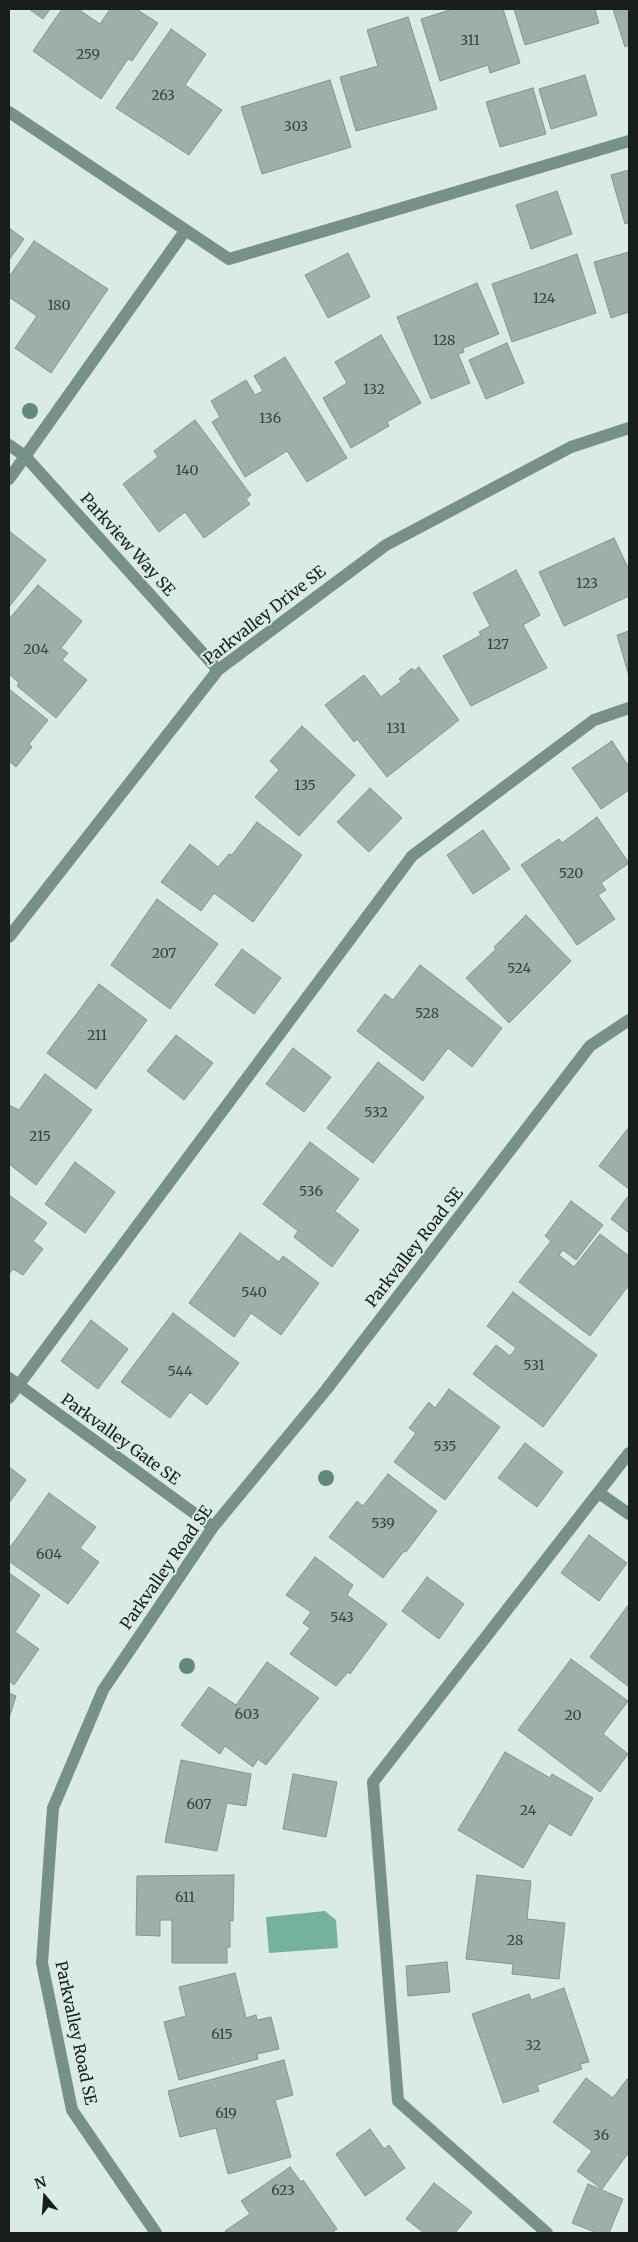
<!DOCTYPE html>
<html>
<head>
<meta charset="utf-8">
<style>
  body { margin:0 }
  #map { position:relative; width:638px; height:2242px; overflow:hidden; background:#daebe4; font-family:Merriweather,serif }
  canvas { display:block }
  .frame { position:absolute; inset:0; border:10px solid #181e1c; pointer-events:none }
  .north { position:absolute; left:20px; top:2172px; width:50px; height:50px; -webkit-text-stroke:4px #daebe4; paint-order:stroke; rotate:342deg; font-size:14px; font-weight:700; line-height:20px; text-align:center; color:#181e1c }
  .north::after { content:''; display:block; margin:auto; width:18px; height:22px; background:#181e1c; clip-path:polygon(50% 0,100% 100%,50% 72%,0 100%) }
</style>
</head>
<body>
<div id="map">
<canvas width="638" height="2242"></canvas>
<div class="frame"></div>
<div class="north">N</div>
</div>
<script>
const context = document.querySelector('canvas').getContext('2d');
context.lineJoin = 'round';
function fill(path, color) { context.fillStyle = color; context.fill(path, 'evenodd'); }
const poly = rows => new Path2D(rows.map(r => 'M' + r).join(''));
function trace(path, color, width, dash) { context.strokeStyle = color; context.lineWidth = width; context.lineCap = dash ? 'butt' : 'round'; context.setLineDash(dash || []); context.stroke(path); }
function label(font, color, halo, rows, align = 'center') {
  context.font = font + ' Merriweather,serif'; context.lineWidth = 4; context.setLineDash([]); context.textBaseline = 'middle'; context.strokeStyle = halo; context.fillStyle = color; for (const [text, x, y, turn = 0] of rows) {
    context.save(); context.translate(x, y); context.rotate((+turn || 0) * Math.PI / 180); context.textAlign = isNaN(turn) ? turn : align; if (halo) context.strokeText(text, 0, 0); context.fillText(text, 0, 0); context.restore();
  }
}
fill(poly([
  [325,1911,336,1920,338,1948,269,1953,266,1917]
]), '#75b29d');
const building = poly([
  [29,9,50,9,43,19,29,9],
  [62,9,78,9,100,24,110,9,136,9,158,23,132,61,128,59,101,99,33,51,62,9],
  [453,9,503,9,520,63,490,73,488,65,440,81,421,19,453,9],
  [514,9,595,9,599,23,525,45,514,9],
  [613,9,629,9,629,45,625,47,613,9],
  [408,17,437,109,356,131,340,77,378,66,367,30,408,17],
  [171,29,206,54,185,85,222,110,189,155,116,108,171,29],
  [585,75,597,115,551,129,539,89,585,75],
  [330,80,351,147,262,174,241,107,330,80],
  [533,88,546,134,500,147,486,102,533,88],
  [629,170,629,223,625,224,611,175,629,170],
  [557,191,572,234,531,249,516,205,557,191],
  [9,228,24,239,9,260,9,228],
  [34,241,108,289,51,373,15,348,37,316,9,297,9,277,34,241],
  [629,252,629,312,611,318,594,262,629,252],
  [348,253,370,297,328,318,305,275,348,253],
  [577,254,596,313,512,342,492,284,577,254],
  [477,283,499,334,463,348,464,352,458,354,470,383,431,399,397,317,477,283],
  [381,335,421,403,387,422,389,426,351,448,323,398,347,383,335,362,381,335],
  [507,343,524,383,486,399,469,360,507,343],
  [285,357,347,458,307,482,287,451,245,477,212,422,220,417,211,401,246,380,255,395,263,391,254,376,285,357],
  [195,420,251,495,246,499,250,504,204,538,185,512,159,532,123,484,158,457,154,451,195,420],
  [9,531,46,560,9,607,9,531],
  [614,538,629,570,629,596,564,626,539,572,614,538],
  [516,570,540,615,523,625,547,668,471,706,443,656,481,635,479,632,490,626,473,593,516,570],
  [38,585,82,621,61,648,68,653,62,660,87,680,56,718,17,686,19,683,9,674,9,619,38,585],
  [629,631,629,676,617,635,629,631],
  [419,667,459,720,387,777,357,739,354,742,325,705,364,675,381,697,402,681,399,679,412,668,414,671,419,667],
  [9,689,48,720,29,744,32,747,16,767,10,762,9,764,9,689],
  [302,726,355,775,299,836,255,797,279,770,270,761,302,726],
  [612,741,629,767,629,790,601,809,572,768,612,741],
  [370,788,402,818,369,852,337,822,370,788],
  [597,817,629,863,601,883,606,890,598,895,615,919,577,945,521,865,559,839,562,843,597,817],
  [257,822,302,855,253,922,214,893,201,911,161,882,190,844,218,867,229,854,232,855,257,822],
  [483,830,510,869,473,894,447,855,483,830],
  [157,899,218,944,170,1009,111,965,157,899],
  [526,915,571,961,509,1023,466,978,496,949,494,947,526,915],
  [242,949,281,978,254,1014,215,985,242,949],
  [420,965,502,1028,472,1067,448,1048,423,1081,357,1031,385,994,393,1000,420,965],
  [99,984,147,1020,96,1089,47,1053,99,984],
  [176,1035,213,1063,184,1100,147,1071,176,1035],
  [293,1048,331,1077,304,1112,266,1084,293,1048],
  [378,1062,424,1097,373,1163,327,1128,378,1062],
  [45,1074,92,1110,36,1185,9,1164,9,1105,19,1110,45,1074],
  [629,1127,629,1189,599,1166,629,1127],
  [310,1142,359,1179,335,1211,359,1230,332,1267,294,1237,298,1231,263,1204,310,1142],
  [75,1162,115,1192,85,1233,45,1204,75,1162],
  [9,1195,47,1223,33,1241,43,1249,23,1275,13,1269,9,1274,9,1195],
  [629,1195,629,1233,611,1219,629,1195],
  [571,1201,603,1225,576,1260,563,1250,559,1255,574,1267,600,1234,629,1256,629,1285,590,1336,519,1282,551,1241,545,1236,571,1201],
  [240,1233,279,1262,283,1256,319,1283,281,1335,251,1313,234,1337,189,1303,240,1233],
  [513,1292,597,1355,543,1427,473,1374,496,1345,510,1356,516,1348,487,1326,513,1292],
  [173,1313,239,1363,207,1405,190,1392,170,1418,121,1382,173,1313],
  [91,1320,128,1349,98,1389,61,1361,91,1320],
  [449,1389,500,1427,445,1500,394,1462,416,1433,409,1428,429,1402,435,1408,449,1389],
  [525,1443,563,1472,537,1507,498,1478,525,1443],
  [9,1467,26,1480,9,1503,9,1467],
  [388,1474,437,1511,406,1552,404,1551,383,1578,329,1537,357,1501,363,1506,388,1474],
  [49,1493,96,1527,80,1548,99,1562,68,1604,9,1561,9,1549,49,1493],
  [589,1535,627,1563,599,1601,561,1573,589,1535],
  [315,1557,353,1585,347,1595,387,1624,350,1674,348,1672,336,1686,290,1654,310,1628,303,1623,311,1612,286,1595,315,1557],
  [9,1573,40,1595,15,1632,39,1649,14,1685,9,1681,9,1573],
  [427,1577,464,1604,439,1639,402,1611,427,1577],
  [629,1604,629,1687,590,1657,629,1604],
  [571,1659,628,1701,603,1734,628,1754,600,1792,518,1730,571,1659],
  [267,1662,319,1698,266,1765,258,1759,253,1767,225,1746,220,1754,181,1725,209,1687,236,1705,267,1662],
  [9,1693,16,1696,9,1718,9,1693],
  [505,1752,550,1778,552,1774,593,1798,571,1836,549,1823,523,1868,458,1830,505,1752],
  [181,1760,251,1774,246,1806,227,1803,217,1851,165,1842,181,1760],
  [293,1774,337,1782,326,1837,283,1829,293,1774],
  [234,1875,233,1921,230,1920,230,1947,227,1947,227,1963,172,1963,172,1920,160,1920,160,1936,136,1935,137,1876,234,1875],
  [477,1875,531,1881,527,1919,565,1923,559,1979,512,1974,513,1964,466,1959,477,1875],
  [447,1962,450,1992,408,1996,406,1966,447,1962],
  [235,1973,246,2018,256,2015,257,2020,271,2017,279,2049,257,2054,258,2059,179,2080,164,2022,186,2016,179,1987,235,1973],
  [564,1988,589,2062,580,2064,582,2069,537,2085,539,2091,503,2103,472,2014,529,1994,531,2000,564,1988],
  [284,2060,293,2095,275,2100,291,2157,228,2174,216,2128,180,2137,168,2091,284,2060],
  [586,2078,613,2098,627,2079,629,2081,629,2152,602,2189,577,2171,592,2151,553,2122,586,2078],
  [370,2129,384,2149,389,2145,405,2168,365,2196,336,2154,370,2129],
  [290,2167,301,2182,303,2180,337,2229,331,2233,226,2233,225,2231,250,2214,241,2201,290,2167],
  [434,2183,472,2212,455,2233,424,2233,406,2219,434,2183],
  [588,2184,623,2199,609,2233,597,2233,572,2223,588,2184]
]);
fill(building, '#9eaea8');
trace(building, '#85948e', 1);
trace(poly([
  [9,112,229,259,629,141],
  [9,479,185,231],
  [9,1398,412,856,594,720,629,708],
  [599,1493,629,1514],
  [547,2233,398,2101,373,1782,629,1453]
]), '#789188', 12);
trace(poly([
  [9,445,25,456,218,670],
  [9,937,218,670,386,545,571,447,629,428],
  [9,1378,213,1527],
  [156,2233,72,2110,42,1963,53,1808,103,1690,213,1527,326,1390,590,1046,629,1020]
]), '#789188', 12);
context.fillStyle = '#62897e';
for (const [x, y] of [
  [30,411],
  [326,1478],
  [187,1666]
]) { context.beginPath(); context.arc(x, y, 8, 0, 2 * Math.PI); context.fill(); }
label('14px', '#3a423f', null, [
  ["311",470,41],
  ["259",88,55],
  ["263",163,96],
  ["303",296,127],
  ["124",544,299],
  ["180",59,306],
  ["128",444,341],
  ["132",374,390],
  ["136",270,419],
  ["140",187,471],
  ["123",587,584],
  ["127",498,645],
  ["204",36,650],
  ["131",396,729],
  ["135",305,786],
  ["520",571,874],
  ["207",164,954],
  ["524",519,969],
  ["528",427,1014],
  ["211",97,1036],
  ["532",376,1113],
  ["215",40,1137],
  ["536",311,1192],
  ["540",254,1293],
  ["531",534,1366],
  ["544",180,1372],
  ["535",445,1447],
  ["539",383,1524],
  ["604",49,1555],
  ["543",342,1618],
  ["603",247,1715],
  ["20",573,1716],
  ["607",199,1805],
  ["24",528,1811],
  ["611",185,1898],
  ["28",515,1941],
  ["615",222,2035],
  ["32",533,2046],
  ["619",226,2114],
  ["36",601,2136],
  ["623",283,2191]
]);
label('16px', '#181e1c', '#daebe4', [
  ["Parkview Way SE",127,545,48],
  ["Parkvalley Drive SE",265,616,-38],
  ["Parkvalley Road SE",415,1248,-52],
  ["Parkvalley Gate SE",120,1440,36],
  ["Parkvalley Road SE",167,1568,-55],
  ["Parkvalley Road SE",75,2033,78]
]);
</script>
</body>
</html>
